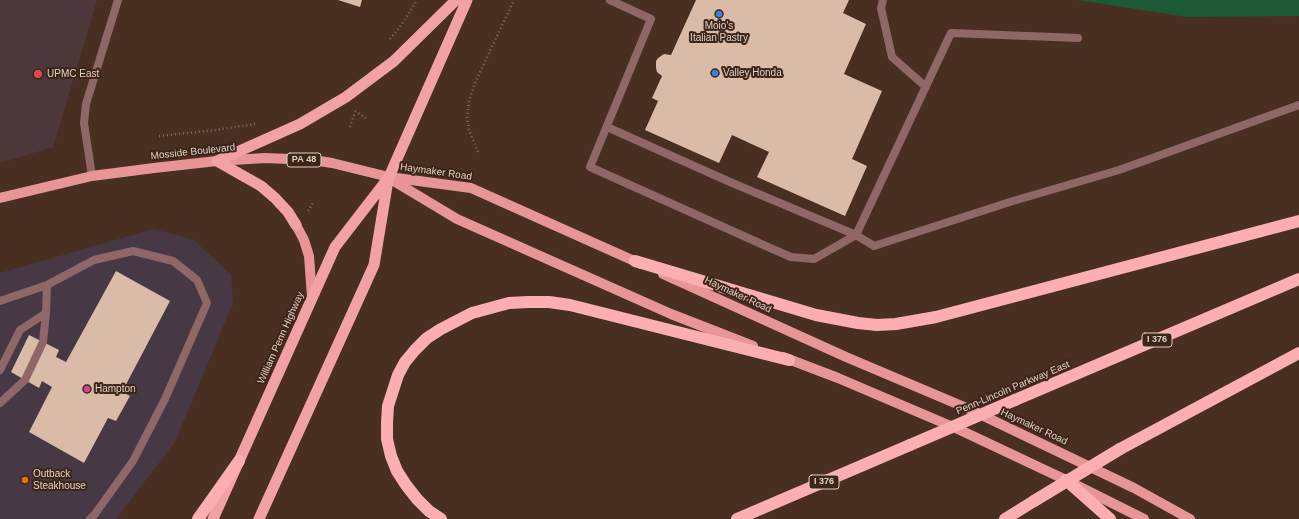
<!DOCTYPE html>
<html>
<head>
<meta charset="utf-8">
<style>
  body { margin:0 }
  canvas { display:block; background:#482f22 }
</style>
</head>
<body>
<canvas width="1299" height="519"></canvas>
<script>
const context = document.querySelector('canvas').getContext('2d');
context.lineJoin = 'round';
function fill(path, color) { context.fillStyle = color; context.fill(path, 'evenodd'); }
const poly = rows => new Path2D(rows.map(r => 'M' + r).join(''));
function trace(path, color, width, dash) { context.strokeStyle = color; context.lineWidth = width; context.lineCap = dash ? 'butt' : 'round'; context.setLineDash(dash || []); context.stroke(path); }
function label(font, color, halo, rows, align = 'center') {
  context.font = font + ' Helvetica,sans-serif'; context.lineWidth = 4; context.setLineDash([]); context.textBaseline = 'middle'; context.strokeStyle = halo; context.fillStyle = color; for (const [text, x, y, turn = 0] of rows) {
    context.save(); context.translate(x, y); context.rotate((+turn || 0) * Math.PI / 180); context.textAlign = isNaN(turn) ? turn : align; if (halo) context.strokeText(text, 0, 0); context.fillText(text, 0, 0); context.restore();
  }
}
fill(poly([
  [154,229,194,240,231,275,233,303,175,442,116,519,0,519,0,273]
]), '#463845');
fill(poly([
  [0,0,97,0,53,147,0,163]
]), '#4c373a');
fill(poly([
  [1078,0,1299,0,1299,16,1187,17]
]), '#1c5935');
fill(poly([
  [338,0,362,0,360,7],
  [696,0,849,0,843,13,866,24,844,74,882,91,852,159,867,166,845,216,757,177,769,152,732,135,719,163,645,130,658,101,652,98,662,76,657,72,656,68,656,61,658,58,664,54,671,55],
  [116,271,170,301,122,392,130,396,116,421,108,418,84,463,29,432,52,387,42,381,39,388,11,372,29,335,59,350,56,357,66,362]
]), '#d9bba8');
trace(poly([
  [390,39,400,27,417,0],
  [355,111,366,118],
  [350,127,355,112],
  [159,136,215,130,255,124],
  [478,152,469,130,467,117,469,102,474,85,514,0],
  [308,211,314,201]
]), '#836d62', 2.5, [1, 3]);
trace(poly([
  [610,0,651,19,590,167,768,247,791,257,814,259,856,235,951,33,1078,38],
  [883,0,881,8,892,57,926,87],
  [607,127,730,182,856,235,874,246,1013,201,1119,170,1299,105],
  [92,176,84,123,86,104,118,0],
  [0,301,47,285,94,260,133,251,173,261,197,280,207,303,165,399,133,461,95,514,90,519],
  [0,370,20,330,46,313,47,285],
  [0,403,25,380,43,342,46,313]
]), '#8f6767', 8);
trace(poly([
  [392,180,457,219,671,314,753,346],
  [0,198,92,176,154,168,217,161,265,158,313,160,332,163,389,177,471,188,641,264],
  [296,225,304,240,309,256,312,297],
  [663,274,846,357,969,409,1134,488,1190,519],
  [783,357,838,378,960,430,1066,480,1144,519]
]), '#e79597', 10);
trace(poly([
  [217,161,300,124,346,97,394,61,456,0],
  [217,161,261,186,275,198,288,212,296,225],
  [213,519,335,247,389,177,467,0],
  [259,519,374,265,388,180]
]), '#f2a2a4', 11);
trace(poly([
  [635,261,816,315,858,323,877,325,896,324,936,317,1299,221],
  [1015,400,1299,279],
  [1120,449,1299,353],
  [1066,480,1110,519],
  [198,519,239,461],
  [441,519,429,511,417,499,406,485,397,471,391,456,387,439,387,423,388,406,398,375,405,362,415,350,427,338,441,329,472,313,509,303,528,302,549,302,570,305,789,360],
  [737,519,910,445],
  [1005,519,1034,501]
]), '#fdaeb0', 12);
trace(poly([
  [910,445,1015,400],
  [1034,501,1120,449]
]), '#fdaeb0', 12);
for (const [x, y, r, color] of [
  [719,14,4,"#3f7fe0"],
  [715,73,4,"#3f7fe0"],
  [38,74,5,"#e0444e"],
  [87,389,4,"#d1479c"],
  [25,480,4,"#e8710a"]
]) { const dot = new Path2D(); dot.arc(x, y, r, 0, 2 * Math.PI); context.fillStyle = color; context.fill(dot); trace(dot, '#3d2518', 1.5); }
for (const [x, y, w] of [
  [304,160,34],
  [1157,340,30],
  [824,482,30]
]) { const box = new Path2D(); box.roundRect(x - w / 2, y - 7, w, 14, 3); context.fillStyle = '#3d2518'; context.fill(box); trace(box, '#e0cfc7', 1); }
label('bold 9px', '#e0cfc7', null, [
  ["PA 48",304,160],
  ["I 376",1157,340],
  ["I 376",824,482]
]);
label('10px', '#e0cfc7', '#3d2518', [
  ["Moio's",719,26,"center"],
  ["Italian Pastry",719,38,"center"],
  ["Valley Honda",723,73],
  ["UPMC East",47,74],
  ["Hampton",95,389],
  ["Outback",33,474],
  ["Steakhouse",33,486]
], 'left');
label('10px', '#e0cfc7', '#3d2518', [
  ["Mosside Boulevard",193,152,-6],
  ["Haymaker Road",436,172,8],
  ["Haymaker Road",738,295,25],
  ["William Penn Highway",281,338,-66],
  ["Penn-Lincoln Parkway East",1013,388,-23],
  ["Haymaker Road",1034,427,25]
]);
</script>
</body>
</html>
